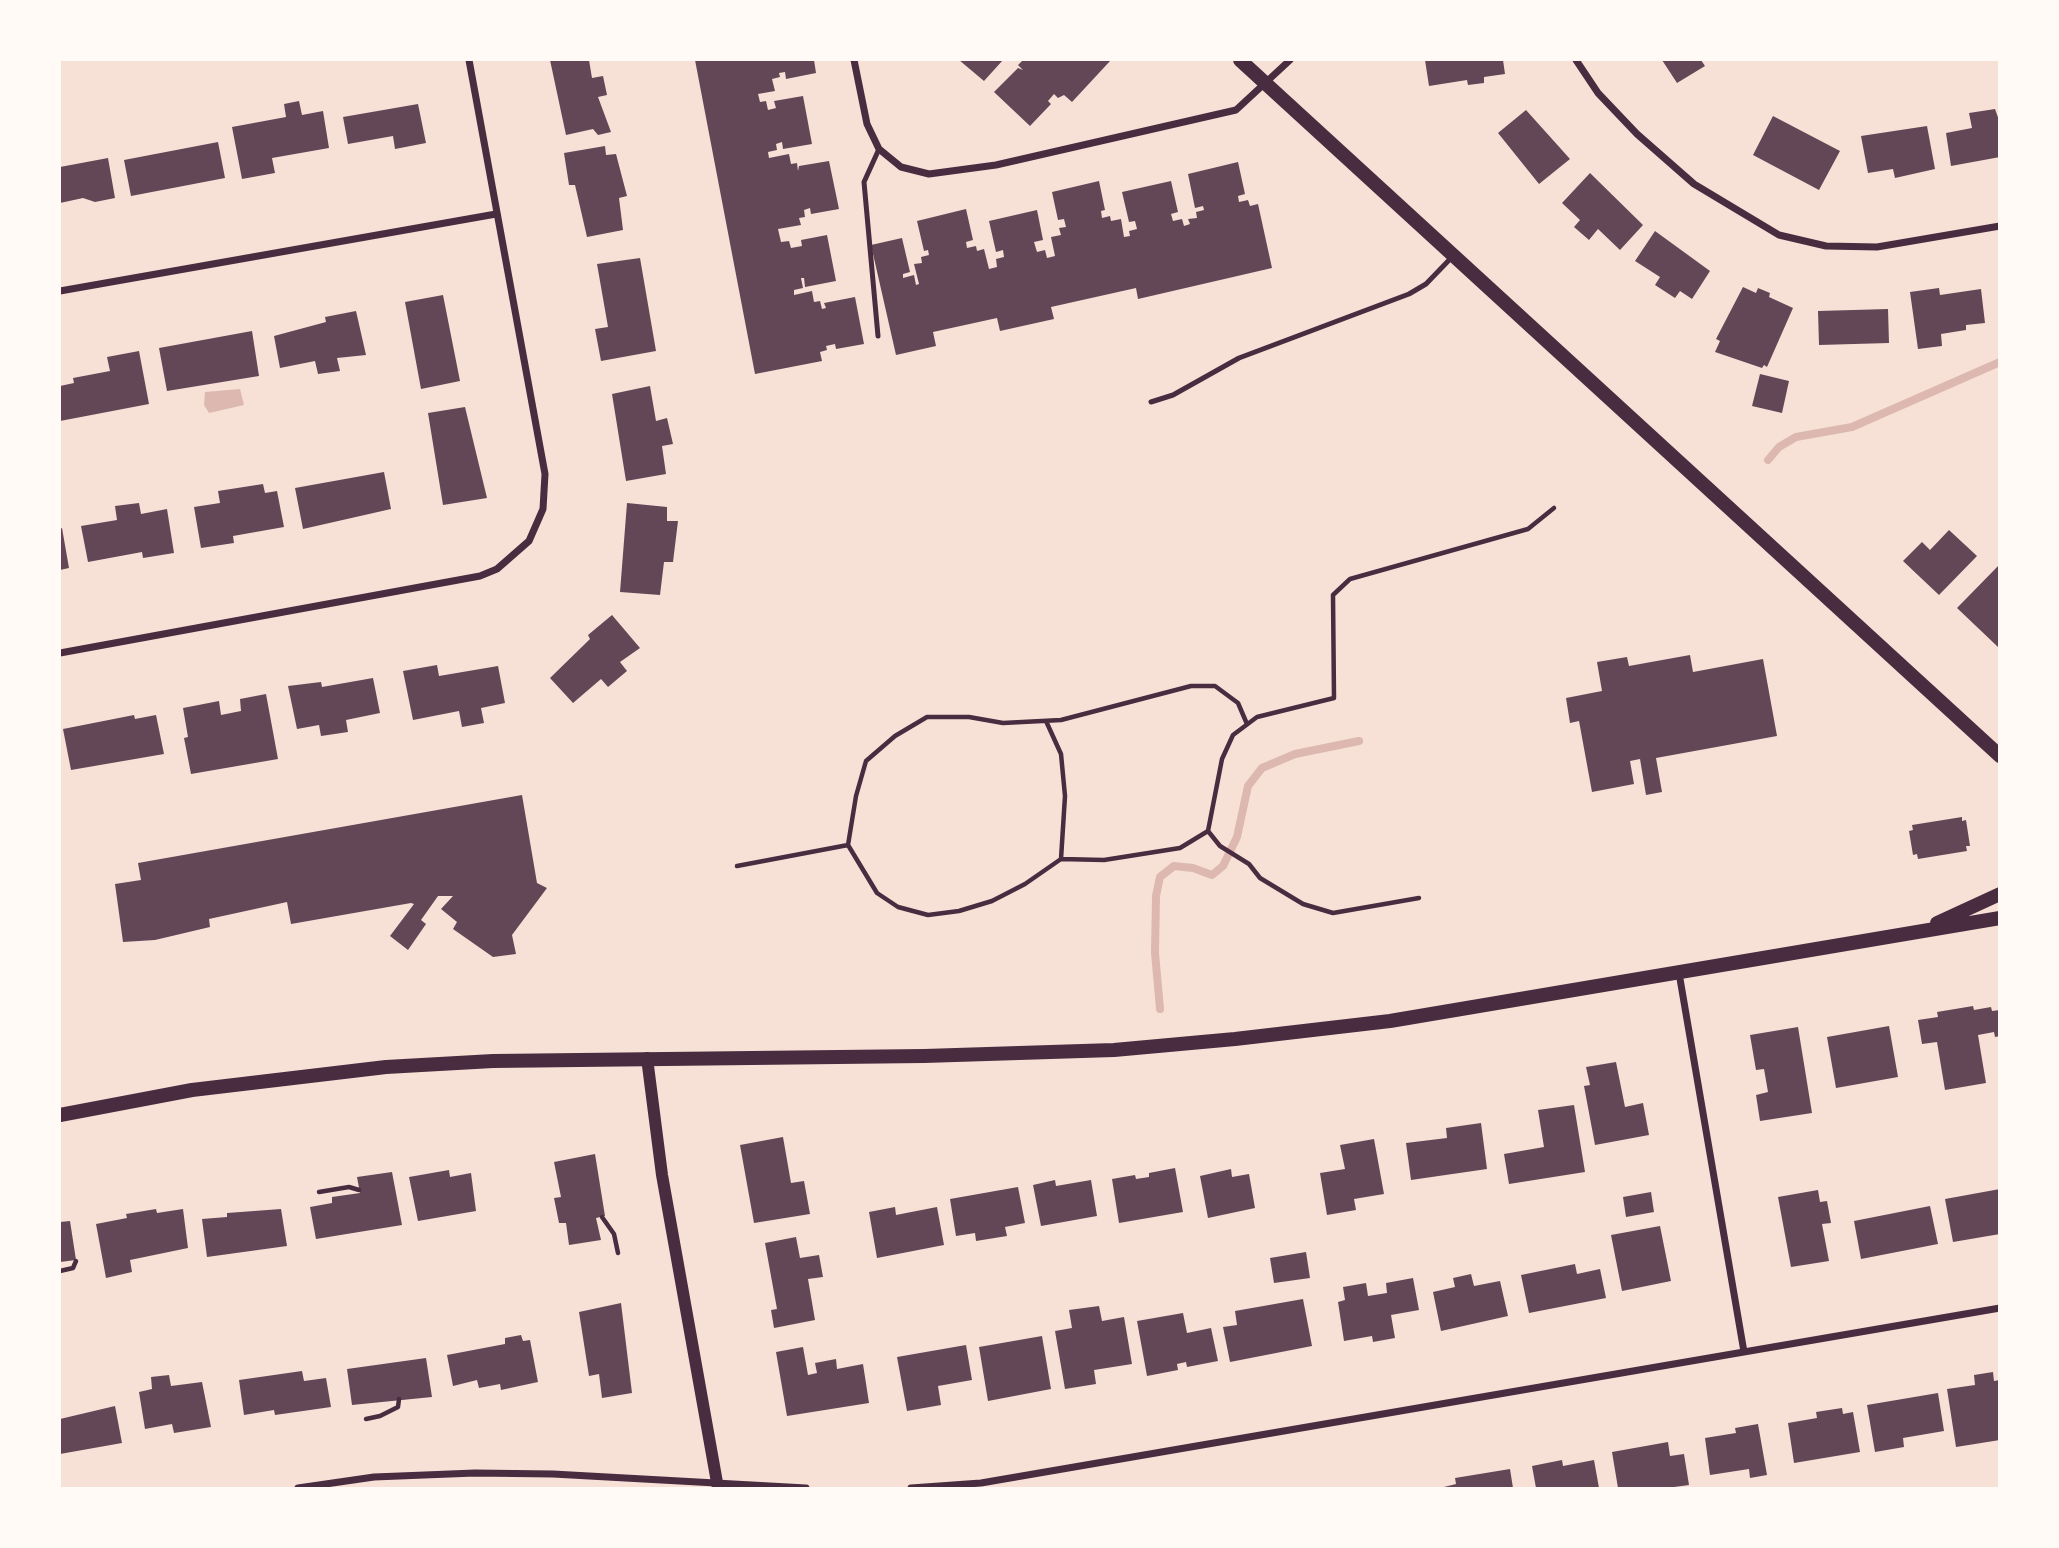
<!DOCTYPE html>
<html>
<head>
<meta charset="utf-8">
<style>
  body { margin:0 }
  #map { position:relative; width:2059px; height:1548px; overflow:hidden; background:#f7e1d7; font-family:Arial,sans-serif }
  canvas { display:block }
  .frame { position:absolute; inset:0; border:61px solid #fffaf5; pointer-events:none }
</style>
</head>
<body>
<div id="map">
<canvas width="2059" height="1548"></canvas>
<div class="frame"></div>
</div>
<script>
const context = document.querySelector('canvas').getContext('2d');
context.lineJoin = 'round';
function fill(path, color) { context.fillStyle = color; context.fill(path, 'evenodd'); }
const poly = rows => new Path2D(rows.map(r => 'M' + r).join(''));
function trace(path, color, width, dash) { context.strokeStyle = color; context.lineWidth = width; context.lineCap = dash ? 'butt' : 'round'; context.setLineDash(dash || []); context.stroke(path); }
fill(poly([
  [240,389,244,405,209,413,204,405,205,392]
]), '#dcb8b0');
trace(poly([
  [1768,460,1779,447,1796,437,1852,427,2000,362],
  [1160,1009,1155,953,1156,896,1160,877,1174,866,1193,868,1212,875,1223,866,1237,837,1248,786,1262,768,1295,754,1359,741]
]), '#dcb8b0', 8);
fill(poly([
  [550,60,589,60,592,78,603,76,607,95,598,97,611,132,598,135,593,129,566,135],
  [695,60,814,60,816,73,786,79,785,72,779,73,780,77,772,79,775,91,758,94,760,102,766,101,768,110,776,108,774,101,803,96,812,144,783,149,782,142,776,144,777,150,768,152,769,158,789,154,791,164,797,163,798,171,799,166,829,161,839,209,811,214,810,208,804,210,805,217,799,218,801,225,778,229,781,242,789,241,791,248,802,246,801,240,827,235,836,281,805,287,804,278,801,278,803,288,794,290,794,295,812,291,814,302,820,301,822,309,826,308,824,303,855,297,864,344,836,349,835,344,826,346,827,350,820,352,822,361,755,374],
  [959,60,1003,60,984,81],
  [1023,60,1111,60,1072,102,1064,95,1058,98,1054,94,1048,101,1051,104,1030,126,994,92,1018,68,1023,70,1018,65],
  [1425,60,1503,60,1505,74,1484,77,1484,83,1468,85,1467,80,1429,86],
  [1662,60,1701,60,1705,66,1677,83],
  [299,101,302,115,323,111,329,148,272,158,275,173,242,179,232,127,286,117,284,104],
  [418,104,426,143,395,149,393,136,348,144,343,117],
  [1995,109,2000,123,2000,157,1951,166,1946,133,1972,128,1969,113],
  [1526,110,1570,159,1539,184,1498,133],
  [1773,116,1840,151,1819,190,1753,155],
  [1927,126,1935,169,1895,178,1893,169,1868,173,1861,136],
  [218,142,225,178,131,196,124,160],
  [605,146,606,155,616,154,627,196,619,198,623,230,587,237,575,185,569,185,564,153],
  [108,158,115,198,95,202,83,198,60,203,60,167],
  [1238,162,1245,194,1238,196,1239,202,1248,200,1250,206,1258,204,1272,268,1138,299,1136,288,1051,307,1054,319,1000,331,997,318,933,332,936,346,896,355,871,245,902,238,910,272,903,274,903,278,914,275,916,285,919,284,914,264,922,263,921,257,929,255,928,250,924,251,917,221,966,209,973,240,966,242,967,248,976,246,977,251,984,249,989,269,997,267,996,259,1004,257,1003,250,996,252,989,221,1037,210,1043,240,1034,242,1037,252,1045,250,1047,258,1055,256,1051,237,1061,235,1059,228,1066,227,1064,219,1058,220,1052,192,1099,181,1105,210,1101,211,1102,218,1110,216,1111,221,1121,219,1124,237,1130,236,1129,231,1137,229,1135,221,1129,222,1122,192,1171,181,1178,212,1171,214,1173,221,1182,219,1184,226,1190,224,1188,219,1197,218,1196,212,1204,210,1203,206,1195,208,1188,174],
  [1590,173,1643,225,1620,250,1598,229,1589,240,1574,227,1580,220,1562,203],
  [1655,231,1710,271,1692,299,1680,291,1675,298,1655,285,1660,277,1635,261],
  [640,258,656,351,601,361,595,329,608,327,597,264],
  [1743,287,1756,293,1758,288,1770,293,1769,297,1793,308,1767,367,1764,365,1762,368,1715,352,1720,341,1716,339],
  [1939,288,1940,295,1981,289,1985,323,1966,325,1966,330,1941,334,1942,346,1918,349,1910,292],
  [443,295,460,381,421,389,405,302],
  [1888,309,1889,343,1819,345,1818,311],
  [356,311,366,355,337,358,340,371,318,374,315,361,280,368,274,336,326,322,325,317],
  [252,331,259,376,167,391,159,348],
  [139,351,149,404,60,421,60,386,74,383,73,378,110,371,107,357],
  [1760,374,1789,381,1782,413,1752,406],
  [650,386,656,421,667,418,673,444,662,446,666,474,626,481,612,394],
  [465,407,487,498,443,505,428,413],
  [384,472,391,509,303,529,295,488],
  [263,484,265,493,277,491,284,527,233,536,234,543,201,548,194,507,220,503,218,491],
  [139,503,141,514,167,509,174,553,143,558,142,552,88,562,81,526,117,520,115,506],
  [627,503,667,507,667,521,678,521,673,562,664,562,660,595,620,592],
  [62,528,69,568,60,570,60,529],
  [1949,530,1977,556,1939,595,1903,561,1922,542,1930,550],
  [2000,564,2000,646,1998,647,1957,608],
  [612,615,640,648,620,662,627,671,608,687,601,679,573,703,550,678,590,639,588,635],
  [1690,655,1693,672,1763,659,1777,736,1656,758,1662,792,1646,795,1640,759,1630,761,1634,784,1592,792,1579,721,1570,723,1566,698,1602,691,1597,662,1627,657,1629,666],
  [437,665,439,676,498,666,505,703,481,708,484,723,462,727,459,711,413,720,403,671],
  [373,678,380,713,346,720,348,732,321,736,319,725,297,729,288,686,321,682,322,687],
  [266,694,278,759,191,774,184,738,188,737,183,708,219,701,221,715,241,711,240,699],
  [134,715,135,719,156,715,164,754,71,770,63,729],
  [522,795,537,883,547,888,512,935,516,954,493,957,453,929,457,922,441,909,453,896,438,896,421,920,426,924,408,950,390,936,414,904,411,903,291,924,287,902,209,919,210,927,155,940,123,942,115,884,141,880,138,863],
  [1962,817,1962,821,1966,820,1970,846,1966,846,1967,851,1918,859,1917,854,1913,855,1909,831,1913,830,1912,825],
  [1973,1006,1974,1010,1991,1007,1992,1011,2000,1010,2000,1036,1995,1037,1994,1032,1978,1035,1986,1083,1945,1090,1937,1042,1922,1044,1918,1020,1938,1017,1937,1012],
  [1889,1026,1898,1077,1836,1088,1827,1037],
  [1798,1027,1812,1113,1760,1121,1756,1095,1768,1092,1764,1069,1756,1070,1750,1035],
  [1616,1062,1625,1107,1643,1103,1649,1135,1595,1145,1584,1086,1590,1085,1586,1067],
  [1574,1105,1585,1172,1509,1184,1504,1154,1544,1147,1538,1110],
  [1481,1123,1487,1169,1411,1180,1406,1143,1447,1138,1446,1128],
  [783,1137,791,1183,804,1181,810,1214,754,1223,740,1145],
  [1374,1139,1384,1194,1354,1199,1356,1210,1327,1215,1320,1173,1345,1169,1340,1145],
  [595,1154,605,1216,596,1218,601,1240,569,1245,566,1223,559,1223,554,1198,561,1197,554,1162],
  [1175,1168,1183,1212,1119,1223,1112,1179,1135,1175,1136,1179,1149,1177,1149,1173],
  [1231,1169,1232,1177,1249,1174,1255,1208,1208,1218,1200,1176],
  [449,1170,450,1177,471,1173,476,1211,418,1221,409,1177],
  [392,1172,402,1225,316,1239,310,1207,332,1203,332,1197,360,1193,357,1177],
  [1055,1180,1056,1186,1091,1180,1097,1216,1041,1226,1033,1185],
  [1018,1187,1025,1223,1005,1227,1007,1236,976,1241,975,1233,956,1236,950,1199],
  [2000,1189,2000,1234,1953,1242,1945,1199],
  [1818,1190,1820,1202,1827,1201,1831,1223,1822,1224,1829,1261,1791,1267,1778,1197],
  [1651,1192,1654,1212,1626,1217,1623,1197],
  [1930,1206,1938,1244,1861,1259,1854,1221],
  [895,1207,896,1215,937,1207,944,1245,877,1258,869,1212],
  [156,1209,157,1213,183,1209,188,1248,130,1260,132,1272,106,1278,96,1224,127,1218,126,1214],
  [281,1209,287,1246,207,1257,202,1219,227,1217,227,1213],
  [70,1221,76,1260,60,1262,60,1222],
  [1660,1226,1671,1281,1622,1291,1611,1235],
  [796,1237,800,1258,819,1255,823,1277,808,1279,815,1320,774,1328,771,1310,777,1309,765,1243],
  [1306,1252,1310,1278,1274,1283,1270,1258],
  [1575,1264,1577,1274,1600,1269,1606,1298,1529,1313,1521,1275],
  [1471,1274,1474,1286,1500,1281,1508,1316,1441,1331,1433,1292,1455,1287,1453,1278],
  [1413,1278,1419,1310,1391,1315,1395,1338,1373,1342,1372,1336,1344,1341,1338,1302,1345,1300,1343,1287,1366,1283,1368,1296,1387,1293,1386,1283],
  [1303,1299,1312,1346,1230,1362,1223,1327,1237,1325,1235,1311],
  [621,1303,632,1393,602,1398,599,1374,589,1376,579,1312],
  [1099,1306,1102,1321,1124,1317,1132,1364,1094,1370,1096,1384,1065,1389,1055,1331,1072,1328,1069,1310],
  [1183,1313,1187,1333,1211,1328,1218,1361,1187,1367,1186,1362,1177,1364,1178,1370,1147,1376,1137,1321],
  [521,1335,523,1341,530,1340,538,1382,501,1390,500,1384,479,1388,477,1380,453,1386,447,1355,505,1344,505,1338],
  [1042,1336,1051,1389,988,1401,979,1347],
  [966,1345,972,1380,938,1386,941,1405,907,1411,897,1357],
  [803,1347,808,1375,817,1373,815,1363,836,1359,837,1369,863,1364,869,1403,787,1416,776,1352],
  [426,1358,432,1397,352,1405,347,1369],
  [302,1371,304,1381,326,1378,331,1407,275,1415,274,1410,244,1415,239,1380],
  [1993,1372,1994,1381,2000,1380,2000,1440,1956,1447,1947,1389,1975,1385,1974,1375],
  [169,1375,171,1386,202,1382,211,1427,174,1433,172,1424,145,1429,139,1392,152,1389,151,1377],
  [1938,1393,1944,1431,1903,1438,1904,1447,1875,1452,1867,1405],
  [115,1406,122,1443,60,1454,60,1419],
  [1842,1408,1843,1414,1853,1412,1860,1452,1794,1463,1788,1423,1817,1418,1816,1412],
  [1758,1424,1767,1475,1750,1478,1749,1469,1710,1475,1705,1438,1736,1433,1735,1428],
  [1668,1442,1670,1456,1684,1454,1689,1485,1667,1488,1618,1488,1612,1452],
  [1562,1460,1563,1466,1594,1460,1599,1488,1536,1488,1532,1466],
  [1510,1469,1513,1488,1440,1488,1456,1484,1455,1478]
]), '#644757');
trace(poly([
  [1046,721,1061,754,1065,796,1061,859,1025,884,992,901,959,911,928,915,898,907,877,893,848,845,856,796,866,761,895,736,927,717,969,717,1003,723,1061,720,1191,686,1215,686,1238,703,1247,724],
  [1208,831,1220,846,1249,864,1260,878,1303,904,1333,913,1419,898],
  [1061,859,1104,860,1180,848,1208,831,1222,759,1233,735,1257,717,1334,698,1333,595,1350,579,1528,529,1554,508],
  [737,866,848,845],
  [319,1192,349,1187,359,1190],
  [602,1217,614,1234,618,1253],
  [60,1271,73,1268,76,1261],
  [366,1419,380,1416,398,1407,399,1399]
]), '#4a2c40', 4.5);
trace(poly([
  [878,336,864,182,879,149],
  [1151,402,1173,395,1239,358,1409,294,1426,284,1453,256]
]), '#4a2c40', 5);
trace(poly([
  [854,60,867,124,879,149,901,167,929,174,996,165,1236,110,1290,60],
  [1576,60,1598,93,1637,134,1694,184,1779,235,1826,246,1877,247,2000,226],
  [60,291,496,214],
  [60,653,480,576,497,569,529,541,543,509,545,474,469,60],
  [1679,973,1744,1352],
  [298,1488,374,1477,475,1473,553,1474,806,1488],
  [911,1488,981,1483,2000,1308]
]), '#4a2c40', 7);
trace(poly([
  [647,1058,662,1175,718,1488]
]), '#4a2c40', 12);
trace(poly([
  [1240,60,2000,756],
  [1937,923,2000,894],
  [60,1115,192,1090,386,1067,493,1061,924,1056,1114,1050,1235,1039,1390,1021,2000,918]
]), '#4a2c40', 14);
</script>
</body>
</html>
